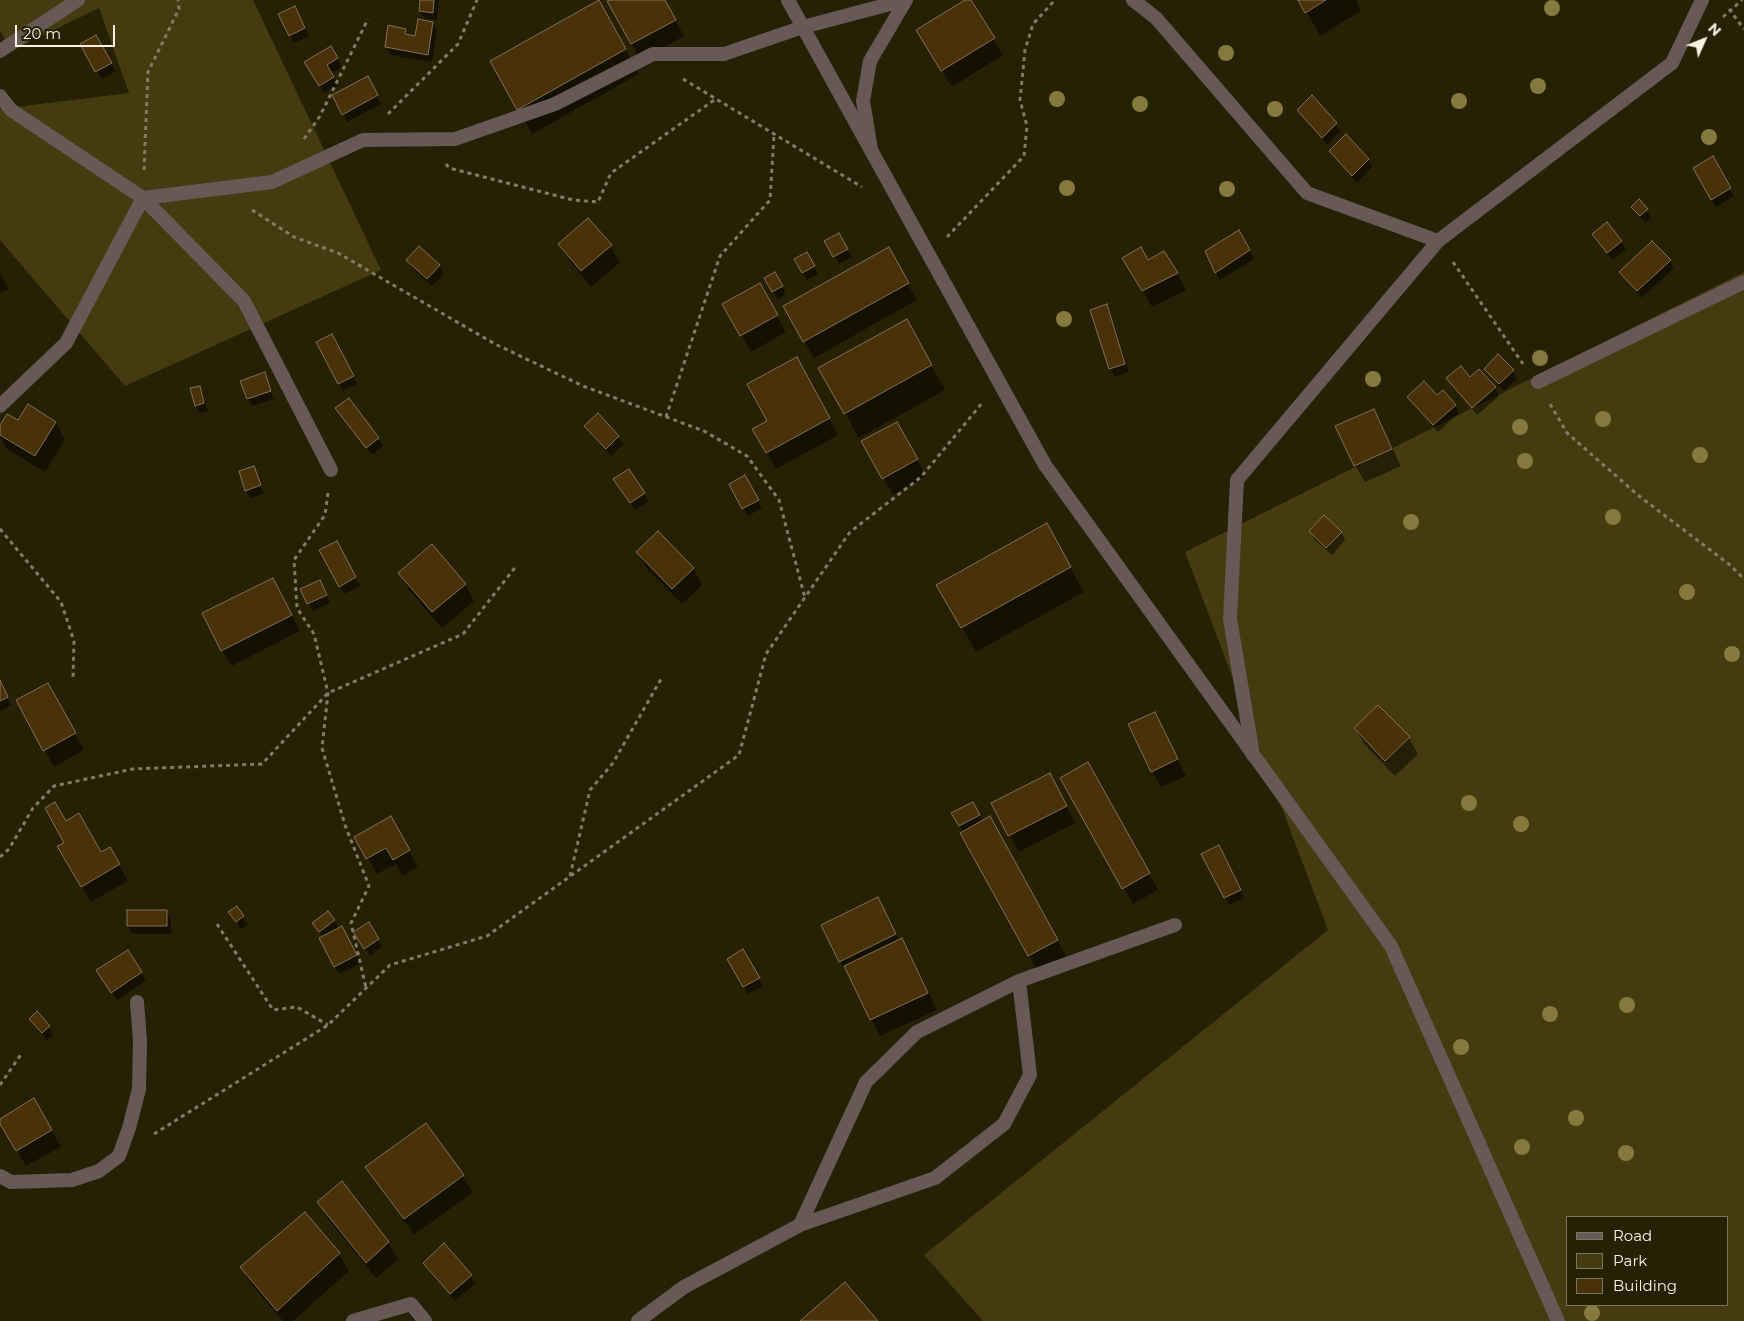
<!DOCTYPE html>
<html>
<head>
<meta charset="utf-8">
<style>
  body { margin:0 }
  #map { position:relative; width:1744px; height:1321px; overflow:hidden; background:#262105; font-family:Montserrat,sans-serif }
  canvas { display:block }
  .legend { position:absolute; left:1566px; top:1216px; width:162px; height:90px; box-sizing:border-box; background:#262105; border:1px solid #79755e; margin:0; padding:6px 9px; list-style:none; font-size:15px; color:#f6f3e3 }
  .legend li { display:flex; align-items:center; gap:10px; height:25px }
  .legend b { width:25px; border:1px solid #79755e }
  .north { position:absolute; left:1679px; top:15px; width:50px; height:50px; -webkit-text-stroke:4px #262105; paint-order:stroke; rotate:46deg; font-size:14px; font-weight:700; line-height:20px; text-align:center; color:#f6f3e3 }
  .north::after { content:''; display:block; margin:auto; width:18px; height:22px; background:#f6f3e3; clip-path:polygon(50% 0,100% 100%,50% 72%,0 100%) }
  .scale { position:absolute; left:15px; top:25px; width:100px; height:22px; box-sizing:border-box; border:2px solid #f6f3e3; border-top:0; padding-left:6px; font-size:15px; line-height:18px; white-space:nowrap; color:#f6f3e3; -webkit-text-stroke:4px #262105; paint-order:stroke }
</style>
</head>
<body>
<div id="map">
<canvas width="1744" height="1321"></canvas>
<ul class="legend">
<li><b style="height:6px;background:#675956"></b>Road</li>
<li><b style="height:14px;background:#443c10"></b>Park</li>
<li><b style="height:14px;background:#49310a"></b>Building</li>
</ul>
<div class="north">N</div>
<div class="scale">20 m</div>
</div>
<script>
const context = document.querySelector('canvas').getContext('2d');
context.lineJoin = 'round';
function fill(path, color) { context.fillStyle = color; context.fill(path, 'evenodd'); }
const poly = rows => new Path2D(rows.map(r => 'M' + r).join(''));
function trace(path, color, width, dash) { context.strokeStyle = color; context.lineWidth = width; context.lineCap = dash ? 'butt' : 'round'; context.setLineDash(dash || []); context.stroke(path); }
fill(poly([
  [0,0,253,0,381,270,125,386,0,240,0,109,129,93,99,8,11,51,0,30],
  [1744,272,1744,1321,983,1321,924,1255,1328,930,1185,552],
  [1568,1217,1728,1217,1728,1305,1568,1305]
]), '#443c10');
fill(poly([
  [421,0,439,0,437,20,425,19,420,11],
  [612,0,664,0,684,36,641,60,609,2],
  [968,0,1003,55,952,87,927,47],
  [1300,0,1356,0,1361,11,1320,36],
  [299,15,309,36,294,43,290,35],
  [433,23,437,31,432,62,391,55,386,47,405,30,409,36,416,38],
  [613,26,639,74,532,134,518,109],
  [96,36,116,71,101,79,82,44],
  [330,47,342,67,331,73,338,85,324,93,306,63],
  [372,86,381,104,347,122,343,114],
  [1299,110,1336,124,1340,132,1327,145],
  [1330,152,1368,159,1372,167,1357,183],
  [1712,158,1734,196,1716,207,1694,168],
  [1633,207,1647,210,1651,218,1645,223],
  [1239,232,1254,259,1220,280,1216,272],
  [839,235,852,257,839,264,826,242],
  [1621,241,1626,249,1613,260,1598,242],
  [559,244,610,246,620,262,591,287,569,260],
  [419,248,439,266,444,274,432,286,412,268,408,260],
  [888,249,917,300,814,358,785,307],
  [807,253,818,274,807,280,796,259],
  [1124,258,1148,261,1177,273,1186,290,1152,307],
  [1670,260,1674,268,1642,298,1620,272],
  [0,273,9,289,0,293],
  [775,273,786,294,778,299,766,278],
  [759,284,786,332,751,352,724,304],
  [1106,306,1111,314,1129,372,1114,377,1091,310],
  [906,321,945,390,859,438,820,369],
  [336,343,357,384,343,391,339,383],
  [1485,369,1513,371,1517,379,1504,391],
  [264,374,274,399,252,406,248,399],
  [805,375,838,435,776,469,754,429,769,421],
  [1448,378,1470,378,1495,388,1499,396,1477,415],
  [199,387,208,411,200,413,196,406],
  [1409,397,1437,397,1455,405,1459,413,1438,432],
  [349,399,383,446,372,455,342,416],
  [29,406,56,423,65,440,45,472,7,449,0,437,0,428,19,422],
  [1373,410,1401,466,1365,482,1355,465],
  [897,424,926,476,893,495,863,442],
  [586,426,618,436,623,444,611,456],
  [254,468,264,493,250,498,246,490],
  [628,471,649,501,635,510,619,487],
  [744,476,762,508,748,516,730,485],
  [1046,525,1084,592,976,652,938,585],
  [1311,532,1341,532,1345,540,1332,555,1315,540],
  [341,550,360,586,344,594,321,551],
  [638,553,693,568,702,585,682,604,647,569],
  [400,573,465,584,474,601,442,628,409,590],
  [324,589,330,603,313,611,302,590],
  [282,596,300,631,232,666,222,650],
  [0,681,11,705,0,711],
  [18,701,57,701,84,750,54,767],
  [1155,713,1186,776,1161,787,1152,771],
  [1355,728,1409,738,1418,754,1395,776,1365,745],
  [1087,764,1158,890,1133,904,1062,778],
  [1059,791,1075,823,1019,852,993,804],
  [973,803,983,822,999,834,1066,956,1038,972,961,834,963,832,953,813],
  [390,818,418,867,403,876,396,864,377,874,356,837],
  [66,823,100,854,110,849,128,881,91,902,59,847,66,843],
  [1223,855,1244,898,1229,905,1225,898],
  [878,899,900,941,902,940,911,956,937,1010,880,1036,822,926],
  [236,908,248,925,241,929,230,913],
  [128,912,166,912,171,920,171,934,132,934,128,926],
  [328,912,339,928,341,927,361,963,339,974,320,938,323,937,313,923],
  [368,924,382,947,370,956,360,940],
  [743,950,763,986,748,994,728,959],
  [127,952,146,981,117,1000,102,978],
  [30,1019,49,1027,53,1035,47,1040],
  [34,1100,61,1147,26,1166,0,1120],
  [426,1124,473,1192,414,1235,367,1167],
  [319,1203,388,1242,398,1259,376,1278,328,1219],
  [304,1213,339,1254,349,1271,293,1321,283,1321,251,1284,241,1268],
  [424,1263,471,1276,475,1284,455,1301]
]), '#0007');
const building = poly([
  [420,0,434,0,433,13,419,11,420,0],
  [599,0,626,49,517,110,490,61,599,0],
  [610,0,665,0,676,20,631,44,607,1,610,0],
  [965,0,971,0,995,38,941,71,916,30,965,0],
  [1298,0,1326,0,1305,13,1298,0],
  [295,6,305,28,289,36,278,14,295,6],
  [418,19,433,22,428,55,385,47,388,25,406,29,405,34,415,36,418,19],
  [96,35,112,63,95,72,80,44,96,35],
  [331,46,338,58,327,65,334,77,319,86,304,62,331,46],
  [368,76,378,95,342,115,332,95,368,76],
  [1312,95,1337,123,1322,138,1297,110,1312,95],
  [1346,134,1369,159,1352,176,1329,151,1346,134],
  [1713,156,1731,188,1711,200,1693,168,1713,156],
  [1639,199,1648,209,1640,216,1631,207,1639,199],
  [588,218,612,245,581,271,558,244,588,218],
  [1607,222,1622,241,1607,253,1592,234,1607,222],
  [1239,230,1250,250,1215,273,1205,251,1239,230],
  [839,233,848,249,833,257,824,241,839,233],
  [1652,241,1671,260,1637,291,1619,272,1652,241],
  [419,246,440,265,427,279,406,260,419,246],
  [889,247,909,283,803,342,783,306,889,247],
  [1141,247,1148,260,1164,251,1178,273,1142,291,1122,258,1141,247],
  [807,252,815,266,802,273,794,259,807,252],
  [775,272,783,286,772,292,764,278,775,272],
  [760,283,778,315,740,336,722,304,760,283],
  [1107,304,1125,364,1109,369,1090,310,1107,304],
  [907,319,932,365,844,414,818,368,907,319],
  [332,334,354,376,338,384,316,342,332,334],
  [1498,354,1514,370,1499,384,1484,369,1498,354],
  [797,357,830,418,766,453,752,429,767,421,747,384,797,357],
  [1461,366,1470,377,1479,369,1496,387,1472,408,1446,378,1461,366],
  [265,372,271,391,247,399,240,381,265,372],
  [1424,381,1437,395,1443,390,1456,405,1433,425,1407,397,1424,381],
  [200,386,204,403,195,406,190,388,200,386],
  [349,398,379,438,366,448,335,408,349,398],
  [28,404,56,422,35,456,0,435,0,425,7,414,18,420,28,404],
  [1374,409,1392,449,1354,466,1335,426,1374,409],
  [598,413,619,436,606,449,584,426,598,413],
  [897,422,918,459,882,479,861,441,897,422],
  [254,466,261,485,245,491,239,471,254,466],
  [629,469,645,493,630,503,613,479,629,469],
  [745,475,759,500,742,509,729,484,745,475],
  [1324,515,1342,532,1326,548,1309,531,1324,515],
  [1047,523,1071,567,961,628,936,585,1047,523],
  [658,531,694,568,672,589,636,552,658,531],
  [337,541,356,577,339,587,319,550,337,541],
  [432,544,466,584,432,612,398,573,432,544],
  [273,578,292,615,221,651,202,613,273,578],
  [320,580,327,595,307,604,300,589,320,580],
  [0,680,8,697,0,701,0,680],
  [48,683,76,733,43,751,16,700,48,683],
  [1378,705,1410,737,1385,761,1354,728,1378,705],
  [1155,712,1178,759,1151,772,1128,724,1155,712],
  [1088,762,1150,873,1122,889,1060,778,1088,762],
  [1050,773,1067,806,1008,836,991,803,1050,773],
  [55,802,66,821,79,813,101,852,110,847,120,864,81,887,57,846,64,843,45,808,55,802],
  [973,802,980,815,959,826,951,813,973,802],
  [391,816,410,850,393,860,386,848,366,859,354,837,391,816],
  [990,816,1058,940,1028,956,960,833,990,816],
  [1219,845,1241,890,1224,898,1201,854,1219,845],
  [878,897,896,934,839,962,821,925,878,897],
  [237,906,244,916,236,922,228,912,237,906],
  [127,910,167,910,167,926,127,926,127,910],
  [328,911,335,920,319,932,312,923,328,911],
  [369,922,379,939,364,949,353,932,369,922],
  [342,926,357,955,334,967,319,938,342,926],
  [902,938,928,993,870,1020,844,966,902,938],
  [743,949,760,978,743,987,727,959,743,949],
  [128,950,142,972,111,993,96,970,128,950],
  [37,1011,50,1026,42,1033,29,1019,37,1011],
  [34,1098,52,1130,16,1151,0,1124,0,1119,34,1098],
  [426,1123,464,1175,404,1219,365,1167,426,1123],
  [342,1181,389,1242,366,1263,317,1202,342,1181],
  [305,1212,340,1253,277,1311,240,1267,305,1212],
  [444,1243,472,1275,450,1294,423,1263,444,1243],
  [845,1282,878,1321,800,1321,845,1282]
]);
fill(building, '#49310a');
trace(building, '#827057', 1);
trace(poly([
  [1729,9,1744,29],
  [1723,17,1742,0],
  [683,79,862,187],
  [388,114,458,44,477,0],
  [304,139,320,116,368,19],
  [446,164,449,168,573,200,598,202,611,173,717,98],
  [144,170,148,72,179,9,178,0],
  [252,210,294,237,338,253,495,344,583,386,704,431,747,456,779,500,805,598],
  [947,237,1024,156,1027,126,1020,100,1025,50,1033,24,1055,0],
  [1453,262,1523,364],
  [1550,404,1567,433,1639,496,1730,565,1744,579],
  [666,417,720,256,770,200,774,135],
  [328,493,325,515,294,560,297,608,314,634,328,693,322,748,345,825,369,886,351,923,366,988],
  [0,529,61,602,74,641,73,678],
  [0,857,9,849,33,808,54,786,133,769,262,764,328,693,463,634,517,565],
  [570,876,590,790,613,763,661,679],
  [217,924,273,1010,297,1007,328,1025],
  [0,1085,22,1053],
  [154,1134,328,1025,390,965,487,936,739,755,766,654,850,532,921,477,983,402]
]), '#807c65', 3, [4, 4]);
trace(poly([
  [1133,0,1156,18,1307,193,1438,241],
  [0,96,11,110,143,198,272,182,363,140,455,139,555,104,653,54,724,54,803,27],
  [871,150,863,101,870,61,906,0],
  [1538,382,1744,282],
  [0,406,66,343,143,198,244,301,331,470],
  [1253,755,1230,619,1237,480,1438,241,1672,63,1702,0],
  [0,1176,11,1182,72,1180,99,1171,119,1156,129,1128,139,1089,140,1041,137,1002],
  [800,1225,866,1082,917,1032,1019,981,1175,925],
  [353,1321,411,1304,425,1321],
  [638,1321,684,1287,800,1225,935,1178,1004,1124,1030,1075,1019,981]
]), '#675956', 14);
trace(poly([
  [788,0,1045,465,1391,946,1558,1321],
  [803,27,905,0],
  [0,51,78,0]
]), '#675956', 14);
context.fillStyle = '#857a3e';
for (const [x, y] of [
  [1552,8],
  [1226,53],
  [1538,86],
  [1057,99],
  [1459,101],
  [1140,104],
  [1275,109],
  [1709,137],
  [1067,188],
  [1227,189],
  [1064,319],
  [1540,358],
  [1373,379],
  [1603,419],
  [1520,427],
  [1700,455],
  [1525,461],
  [1613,517],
  [1411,522],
  [1687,592],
  [1732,654],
  [1469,803],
  [1521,824],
  [1627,1005],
  [1550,1014],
  [1461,1047],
  [1576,1118],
  [1522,1147],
  [1626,1153],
  [1592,1313]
]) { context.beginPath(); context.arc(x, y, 8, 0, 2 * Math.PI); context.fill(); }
</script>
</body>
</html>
